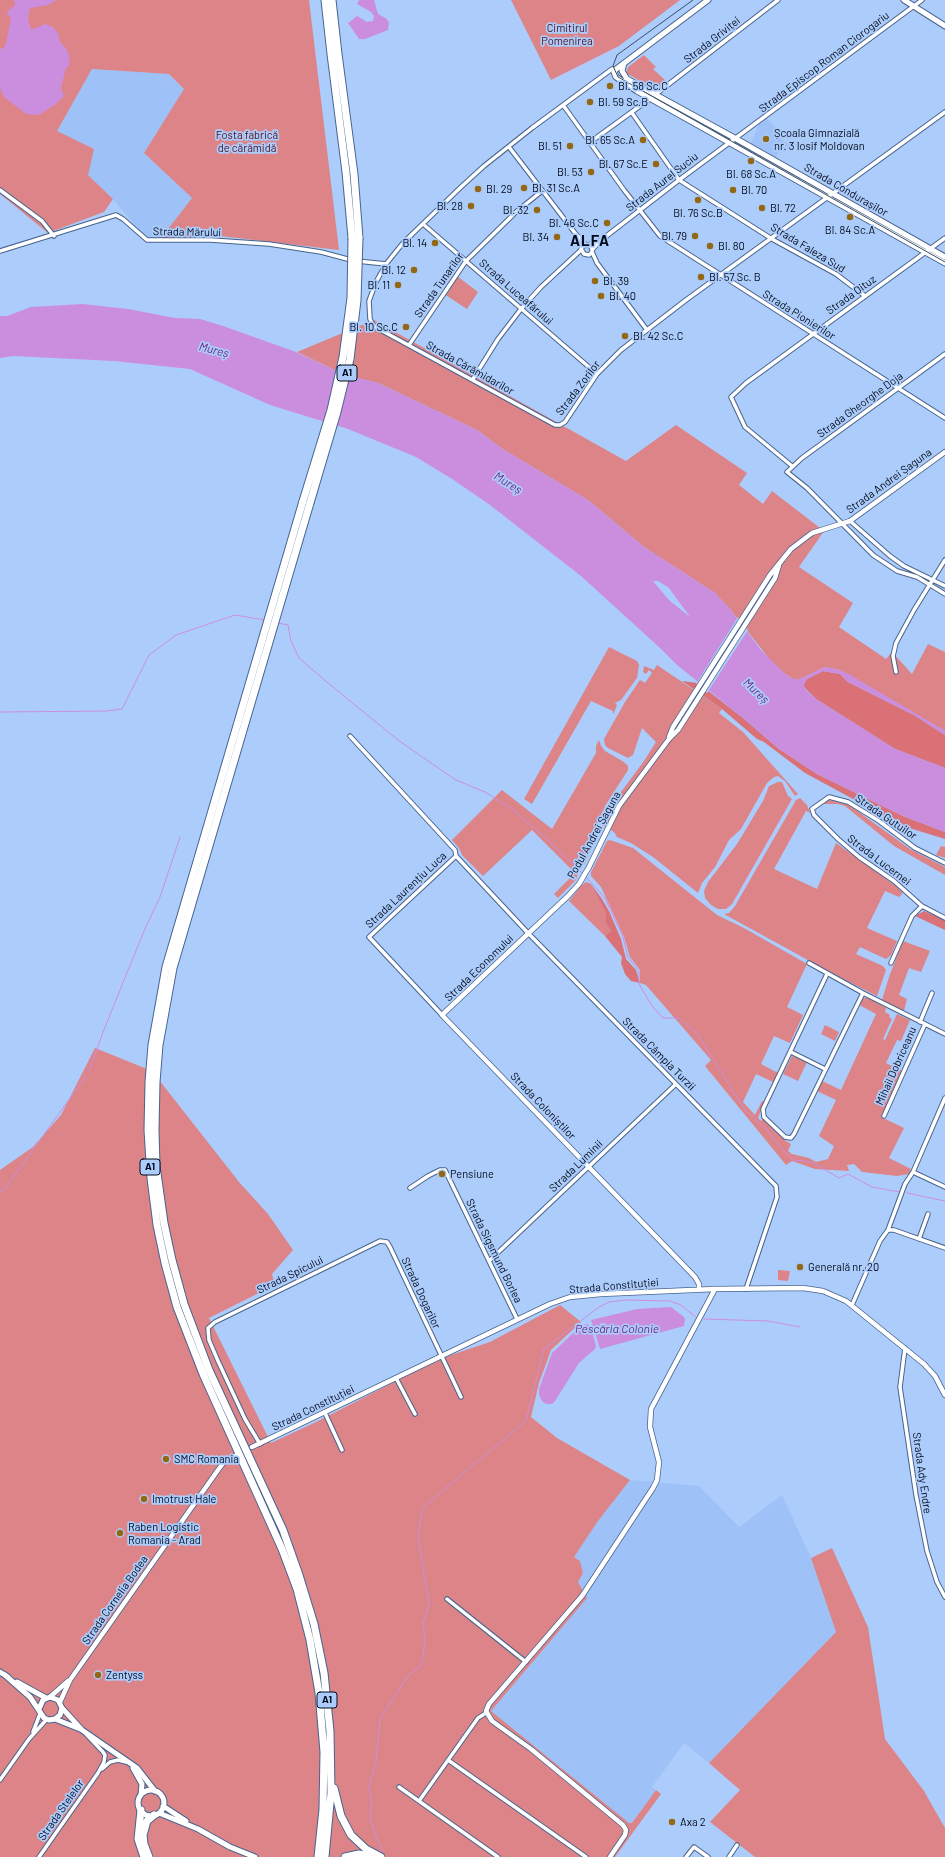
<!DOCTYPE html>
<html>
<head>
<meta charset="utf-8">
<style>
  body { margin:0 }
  canvas { display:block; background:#acccfb }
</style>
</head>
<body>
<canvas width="945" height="1857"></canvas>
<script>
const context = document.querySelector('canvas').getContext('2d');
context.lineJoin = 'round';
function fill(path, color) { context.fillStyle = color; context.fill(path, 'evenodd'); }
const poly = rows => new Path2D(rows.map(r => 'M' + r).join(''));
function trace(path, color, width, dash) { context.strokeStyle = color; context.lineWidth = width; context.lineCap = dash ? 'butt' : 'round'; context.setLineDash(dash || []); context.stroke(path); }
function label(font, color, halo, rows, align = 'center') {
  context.font = font + ' Barlow,sans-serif'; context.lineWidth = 3.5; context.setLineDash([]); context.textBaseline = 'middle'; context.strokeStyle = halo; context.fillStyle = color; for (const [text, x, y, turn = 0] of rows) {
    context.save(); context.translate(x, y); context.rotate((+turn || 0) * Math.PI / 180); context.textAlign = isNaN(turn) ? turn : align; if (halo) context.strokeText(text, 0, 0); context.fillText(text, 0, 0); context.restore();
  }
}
fill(poly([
  [92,69,169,74,184,89,144,153,192,198,161,238,149,238,142,234,113,199,88,175,57,131],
  [766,118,782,134,780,138,793,147,790,152,787,150,786,152,780,150,775,158,750,144,760,123],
  [630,1480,699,1486,739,1527,782,1495,811,1558,836,1632,709,1763,684,1743,652,1787,656,1790,632,1823,629,1823,491,1711,587,1598,578,1582,583,1573,580,1561,574,1557,598,1521]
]), '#9ec2f7');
fill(poly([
  [0,0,309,0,339,250,220,236,161,238,192,198,144,153,184,89,169,74,92,69,57,131,94,149,88,175,113,199,104,212,48,233,0,194],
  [511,0,680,0,619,46,551,80],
  [644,55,656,67,653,69,666,81,656,90,626,73,628,67],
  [457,276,478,292,467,309,444,294],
  [374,320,626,461,676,425,747,473,739,485,763,504,772,491,824,531,799,567,853,603,839,627,886,659,892,652,912,674,928,644,945,652,945,731,849,675,839,670,825,667,800,679,793,679,784,673,771,661,729,608,715,593,644,547,588,500,501,448,477,430,378,383,345,375,297,352],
  [609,647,637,661,639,665,637,678,621,700,615,703,617,705,613,715,613,711,591,701,532,804,524,799],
  [657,665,722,709,719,713,743,732,798,794,795,796,785,781,778,776,774,777,767,783,741,829,729,840,715,867,702,883,698,893,653,857,631,843,617,837,614,832,603,825,621,792,644,761,656,742,642,728,633,755,628,758,608,748,605,745,604,739,625,702,640,680,645,683,652,673,649,670,646,674,643,672,644,666,654,670],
  [599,740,601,746,605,751,624,762,628,766,628,770,605,806,596,827,599,833,585,863,579,869,576,880,558,898,554,894,575,873,532,830,483,876,462,855,459,848,452,840,502,790,552,829,596,753,596,746],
  [778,782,782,782,788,796,792,799,732,904,726,909,718,909,711,905,705,898,704,891,708,882,737,844,763,801,769,786],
  [800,798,807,805,810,813,806,811,774,869,817,889,836,843,896,886,903,893,899,897,885,891,867,928,897,941,891,955,886,959,860,947,856,954,883,966,886,970,877,996,837,976,724,914,729,913,735,906,796,800],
  [829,800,849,805,910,849,945,867,945,875,894,846,845,806,838,804,820,804],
  [610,840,633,848,717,915,744,928,807,964,787,1007,803,1015,790,1043,774,1036,761,1064,778,1073,773,1082,756,1074,743,1102,755,1115,762,1101,764,1102,758,1118,761,1121,763,1118,786,1141,791,1144,788,1151,792,1154,809,1158,816,1162,828,1159,834,1146,819,1136,836,1100,817,1091,822,1081,841,1090,876,1014,861,1006,860,1004,863,998,869,998,886,1008,885,1012,890,1015,889,1017,892,1019,883,1039,885,1040,897,1014,910,1020,901,1041,897,1040,886,1063,902,1071,881,1117,904,1128,889,1158,911,1169,909,1174,897,1176,862,1172,854,1164,847,1165,849,1171,815,1169,792,1161,786,1165,705,1066,711,1060,646,985,640,983,640,970,630,957,624,937,601,887,591,876,591,872,607,841],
  [941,846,945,847,945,858,936,855],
  [586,882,591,884,606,914,606,923,611,931,605,936,569,901,582,885],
  [903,941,930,951,921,972,909,968,899,995,907,999,904,1011,882,1000,889,977],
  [825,1025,839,1032,835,1041,821,1034],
  [95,1048,152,1071,239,1182,268,1214,293,1250,272,1274,275,1285,209,1318,271,1443,314,1423,410,1374,451,1355,490,1342,560,1305,581,1322,551,1350,539,1383,531,1417,557,1438,630,1480,598,1521,574,1557,580,1561,583,1573,578,1582,587,1598,491,1711,629,1823,632,1823,656,1790,661,1794,615,1857,0,1857,0,1170,33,1147,61,1115],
  [792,1056,807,1062,798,1081,783,1074],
  [778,1270,790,1271,788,1281,778,1280],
  [832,1548,868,1627,885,1739,924,1791,945,1828,945,1857,755,1857,710,1822,740,1790,709,1763,836,1632,811,1558]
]), '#dc8487');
fill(poly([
  [823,671,840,674,848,682,914,715,945,735,945,768,895,749,816,699,803,686,807,679],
  [682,681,698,683,743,718,779,749,817,774,903,816,945,832,945,839,903,826,805,773,764,742,757,739,722,709],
  [591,884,602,899,609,911,621,939,626,959,636,970,640,983,631,981,625,974,621,963,622,957,605,936,611,931,606,923,606,914],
  [924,911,945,920,945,930,915,916]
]), '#d97177');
fill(poly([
  [14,0,57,0,48,5,30,8,28,19,31,30,45,24,53,27,58,33,60,42,65,47,69,55,70,65,66,68,61,88,64,96,56,104,39,115,26,114,4,97,0,88,0,48,3,49,6,44,11,17,7,15,8,11,15,5],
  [359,0,374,0,378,14,387,19,389,23,388,30,365,39,359,39,348,23,357,16,367,22,373,21,374,16,371,12,357,4],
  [83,304,128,309,175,318,200,319,223,326,296,352,345,375,378,383,477,430,501,448,588,500,644,547,715,593,729,608,761,650,784,673,793,679,800,679,825,667,839,670,849,674,945,731,945,735,914,715,848,682,840,674,823,671,807,679,804,684,805,689,816,699,895,749,945,768,945,832,903,816,817,774,779,749,743,718,677,665,660,648,581,576,490,505,452,479,416,457,348,429,270,405,190,369,114,361,13,356,0,358,0,316,7,316,31,307],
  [653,581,658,581,669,588,690,617,669,600],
  [671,1307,684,1317,685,1319,684,1326,600,1349,591,1320,637,1309],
  [587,1324,591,1327,596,1346,595,1349,579,1363,555,1401,552,1404,546,1404,542,1401,539,1395,539,1389,552,1353,571,1335,581,1326]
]), '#cb8edf');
fill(poly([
  [738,617,748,630,707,693,696,684]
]), '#acccfb');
trace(poly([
  [278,623,288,625,291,641,299,658,328,683,398,740,428,761,456,780,485,792,512,809,548,840,582,873],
  [0,712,107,711,122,709,149,655,176,635,235,615,265,620],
  [586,877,605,898,623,937,628,957,639,971,639,984,652,1006,663,1018,679,1018,698,1035,745,1110,768,1131,782,1149,793,1160,812,1162,839,1178,848,1174,872,1187,900,1192],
  [89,1072,103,1032,144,931,160,897,180,837],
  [0,1192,4,1190,86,1076],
  [907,1193,945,1201],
  [704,1319,768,1321,800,1327],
  [382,1851,370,1819,372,1799,369,1786,376,1762,380,1719,408,1676,421,1666,423,1657,425,1638,423,1623,429,1604,418,1538,422,1508,526,1421,544,1349,599,1307,609,1302,627,1300,670,1301,681,1305,697,1318]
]), '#cb8edf', 1);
const minor = poly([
  [615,70,612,69,532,128,484,166,461,187,403,243,386,264,376,282,369,301,370,319,373,325,377,328,555,425,560,425,565,422,597,374,621,350,686,300,945,112],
  [656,94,778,0],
  [563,105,624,190,660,236,945,418],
  [632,113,679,180,772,239,836,274,865,296],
  [589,143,651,98],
  [509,147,575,233,586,245],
  [0,190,42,221,54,236],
  [423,224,597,374],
  [589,245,592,248,592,252,589,255,584,254,581,249,583,246,599,242],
  [592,250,600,241,679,180,922,0],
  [0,251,116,215,123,219,147,240,211,240,269,244,321,252,351,260],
  [592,252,597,263,647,330],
  [357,261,386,264],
  [409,345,466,261,516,212,542,191],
  [945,354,802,458,787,472,807,488,873,555,897,571,917,577,945,594],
  [473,379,498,339,521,309,541,287,581,250],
  [792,466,745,427,731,397,746,383,945,238],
  [850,521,890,556,904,566,945,586],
  [896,672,893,656,896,643,914,610,945,560],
  [350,736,455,850,456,856,528,933,776,1186,777,1197,746,1289],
  [945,863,915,848,879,821,848,802,829,797,812,809,814,815,838,839,859,857,894,881,922,906,945,918],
  [809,963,863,993,945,1034],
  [891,963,912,916,922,906],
  [827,974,763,1109,764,1117,785,1137,791,1138,794,1134,863,993],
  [442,1015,369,937,456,856],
  [920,1022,932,993],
  [791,1052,825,1069],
  [884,1116,925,1024],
  [913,1172,945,1187],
  [410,1188,428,1176,440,1170,445,1170,517,1319],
  [888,1230,894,1230,945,1248],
  [919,1239,928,1214],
  [489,1261,676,1084],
  [852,1305,880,1241,888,1230,905,1184,913,1172,945,1098],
  [905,1348,900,1387,916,1495,927,1551,937,1582,945,1597],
  [396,1378,415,1414],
  [325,1413,342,1450],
  [260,1444,245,1419,218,1361,209,1340,208,1328,215,1322,380,1241,387,1242,390,1247,461,1397],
  [447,1599,526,1662],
  [33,1732,40,1714],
  [448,1760,586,1857],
  [102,1769,110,1762,118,1760,126,1762],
  [0,1780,29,1739,47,1719],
  [399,1787,498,1857],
  [419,1801,478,1718,486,1713],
  [39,1857,98,1773,104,1762,105,1755,103,1752,86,1734],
  [686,1857,694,1847,708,1857],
  [729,1857,737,1845]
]);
const tertiary = poly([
  [669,737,673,727,770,575,791,549,812,533,850,521,945,452],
  [699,1289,699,1284,695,1277,442,1015,568,896,579,884,589,867,619,806,669,739,678,730,775,578,779,565],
  [252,1447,550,1304,570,1297,601,1294,715,1289,803,1288,823,1291,846,1301,924,1364,935,1376,945,1395],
  [50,1697,68,1681],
  [60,1702,70,1680,218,1470,224,1462,235,1456],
  [610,1857,625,1835,626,1830,623,1825,531,1749,492,1721,486,1711,489,1704,582,1596,653,1488,657,1480,659,1462,650,1427,651,1409,715,1289]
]);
const secondary = poly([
  [708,0,615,70,614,72,616,77,637,91,945,263],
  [904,0,945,26],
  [624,63,622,71,627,79,740,141,945,257],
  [0,1672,8,1677],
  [5,1675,30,1697,44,1718,49,1720,55,1719,60,1715,62,1708,58,1700,50,1697,43,1700,39,1709],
  [17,1682,46,1698],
  [62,1708,82,1730,137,1768,155,1791],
  [55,1719,80,1729],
  [133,1768,142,1784,141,1795],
  '138 1803a13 13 0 1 1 26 0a13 13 0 1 1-26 0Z',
  [163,1806,186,1821],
  [159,1813,198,1829,230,1847,255,1857]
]);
const motorway = poly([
  [325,0,331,54,346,172,352,238],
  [332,0,338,54,354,174,359,238],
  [303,501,166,967,152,1045,149,1082,148,1130,151,1178,157,1225,165,1263,177,1307,203,1374,282,1549,297,1589,310,1640,319,1693,324,1752,323,1809,318,1857],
  [310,503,173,968,159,1045,156,1082,155,1130,156,1166,164,1223,172,1260,184,1304,209,1370,283,1530,299,1575,314,1624,324,1673,330,1731,331,1793,325,1857],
  [334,1788,341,1816,351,1835,366,1849,381,1857],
  [141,1810,138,1839,144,1857],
  [149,1857,144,1844,143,1835,147,1821,154,1815],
  [345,1857,359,1854,373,1857]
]);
trace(minor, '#48648d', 5.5);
trace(tertiary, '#48648d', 6);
trace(secondary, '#48648d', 7);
trace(motorway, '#48648d', 9);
trace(minor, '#fff', 3.5);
trace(tertiary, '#fff', 4.5);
trace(secondary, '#fff', 5);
trace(motorway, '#fff', 7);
trace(poly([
  [693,0,617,55,613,66,618,77,945,262]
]), '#3d4d67', 1);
const motorwayBridge = poly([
  [303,501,331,410,343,357,351,298,352,238],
  [310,503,337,412,350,359,357,300,359,238]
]);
trace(motorwayBridge, '#48648d', 9, []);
trace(motorwayBridge, '#fff', 7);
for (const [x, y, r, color] of [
  [610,86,4,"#936713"],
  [590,102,4,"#936713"],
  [766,139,4,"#936713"],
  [643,140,4,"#936713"],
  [570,146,4,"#936713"],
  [751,161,4,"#936713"],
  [656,164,4,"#936713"],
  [591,172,4,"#936713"],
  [524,188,4,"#936713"],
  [478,189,4,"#936713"],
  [733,190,4,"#936713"],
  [698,200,4,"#936713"],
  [471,206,4,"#936713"],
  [762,208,4,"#936713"],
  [537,210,4,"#936713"],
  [850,217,4,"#936713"],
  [607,223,4,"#936713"],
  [695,236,4,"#936713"],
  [557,237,4,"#936713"],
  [435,243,4,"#936713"],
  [710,246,4,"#936713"],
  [414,270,4,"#936713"],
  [701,277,4,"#936713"],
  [595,281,4,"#936713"],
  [398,285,4,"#936713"],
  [601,296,4,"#936713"],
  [406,327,4,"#936713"],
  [625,336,4,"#936713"],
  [442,1174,4,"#936713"],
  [800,1267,4,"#936713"],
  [166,1459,4,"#936713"],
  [144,1499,4,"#936713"],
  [120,1533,4,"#936713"],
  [98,1675,4,"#936713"],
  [672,1822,4,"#936713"]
]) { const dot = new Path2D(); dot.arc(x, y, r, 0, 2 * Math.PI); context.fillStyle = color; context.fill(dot); trace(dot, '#acccfb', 1.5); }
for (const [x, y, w] of [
  [347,373,20],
  [150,1167,20],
  [327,1700,20]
]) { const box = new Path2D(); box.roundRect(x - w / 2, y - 8, w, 16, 3); context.fillStyle = '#acccfb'; context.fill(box); trace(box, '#030b1b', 1); }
label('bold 10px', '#030b1b', null, [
  ["A1",347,373],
  ["A1",150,1167],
  ["A1",327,1700]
]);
label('11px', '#4f0d17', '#acccfb', [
  ["Cimitirul",567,28],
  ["Pomenirea",567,41],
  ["Fosta fabrică",247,135],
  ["de cărămidă",247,148]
]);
label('11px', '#030b1b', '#acccfb', [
  ["Strada Griviței",712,40,-38],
  ["Strada Episcop Roman Ciorogariu",824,62,-37],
  ["Strada Aurel Suciu",662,182,-38],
  ["Strada Condurașilor",846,190,30],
  ["Strada Mărului",187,232,1],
  ["Strada Faleza Sud",808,248,31],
  ["Strada Tunarilor",439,285,-55],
  ["Strada Luceafărului",516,292,41],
  ["Strada Oituz",851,295,-36],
  ["Strada Pionierilor",799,315,32],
  ["Strada Cărămidarilor",470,368,29],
  ["Strada Zorilor",578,388,-53],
  ["Strada Gheorghe Doja",860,405,-36],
  ["Strada Andrei Șaguna",889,481,-36],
  ["Strada Gutuilor",886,817,34],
  ["Podul Andrei Șaguna",594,835,-61],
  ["Strada Lucernei",879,860,37],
  ["Strada Laurențiu Luca",406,890,-43],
  ["Strada Economului",479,968,-44],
  ["Strada Câmpia Turzii",659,1054,45],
  ["Mihail Dobriceanu",896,1066,-66],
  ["Strada Coloniștilor",543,1106,46],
  ["Strada Luminii",576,1166,-44],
  ["Strada Sigsmund Borlea",494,1251,64],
  ["Strada Spicului",290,1275,-26],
  ["Strada Constituției",614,1286,-5],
  ["Strada Dogarilor",421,1293,65],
  ["Strada Constituției",313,1408,-26],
  ["Strada Ady Endre",922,1473,82],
  ["Strada Cornelia Bodea",115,1600,-55],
  ["Strada Stelelor",61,1810,-55]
]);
label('11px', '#030b1b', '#acccfb', [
  ["Bl. 58 Sc.C",618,86],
  ["Bl. 59 Sc.B",598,102],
  ["Școala Gimnazială",774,133],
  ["nr. 3 Iosif Moldovan",774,146],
  ["Bl. 65 Sc.A",635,140,"right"],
  ["Bl. 51",562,146,"right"],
  ["Bl. 67 Sc.E",648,164,"right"],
  ["Bl. 53",583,172,"right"],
  ["Bl. 68 Sc.A",751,174,"center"],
  ["Bl. 31 Sc.A",532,188],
  ["Bl. 29",486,189],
  ["Bl. 70",741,190],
  ["Bl. 28",463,206,"right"],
  ["Bl. 72",770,208],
  ["Bl. 32",529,210,"right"],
  ["Bl. 76 Sc.B",698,213,"center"],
  ["Bl. 46 Sc.C",599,223,"right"],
  ["Bl. 84 Sc.A",850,230,"center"],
  ["Bl. 79",687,236,"right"],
  ["Bl. 34",549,237,"right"],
  ["Bl. 14",427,243,"right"],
  ["Bl. 80",718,246],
  ["Bl. 12",406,270,"right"],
  ["Bl. 57 Sc. B",709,277],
  ["Bl. 39",603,281],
  ["Bl. 11",390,285,"right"],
  ["Bl. 40",609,296],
  ["Bl. 10 Sc.C",398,327,"right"],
  ["Bl. 42 Sc.C",633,336],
  ["Pensiune",450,1174],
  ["Generală nr. 20",808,1267],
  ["SMC Romania",174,1459],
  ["Imotrust Hale",152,1499],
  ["Raben Logistic",128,1527],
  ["Romania - Arad",128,1540],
  ["Zentyss",106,1675],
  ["Axa 2",680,1822]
], 'left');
label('italic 12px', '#712787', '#acccfb', [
  ["Mureș",214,350,15],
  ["Mureș",508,483,32],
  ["Mureș",756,691,43],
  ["Pescăria Colonie",617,1329]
]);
context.letterSpacing = '1px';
label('bold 15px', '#030b1b', '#acccfb', [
  ["ALFA",590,241]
]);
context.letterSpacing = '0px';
</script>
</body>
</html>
